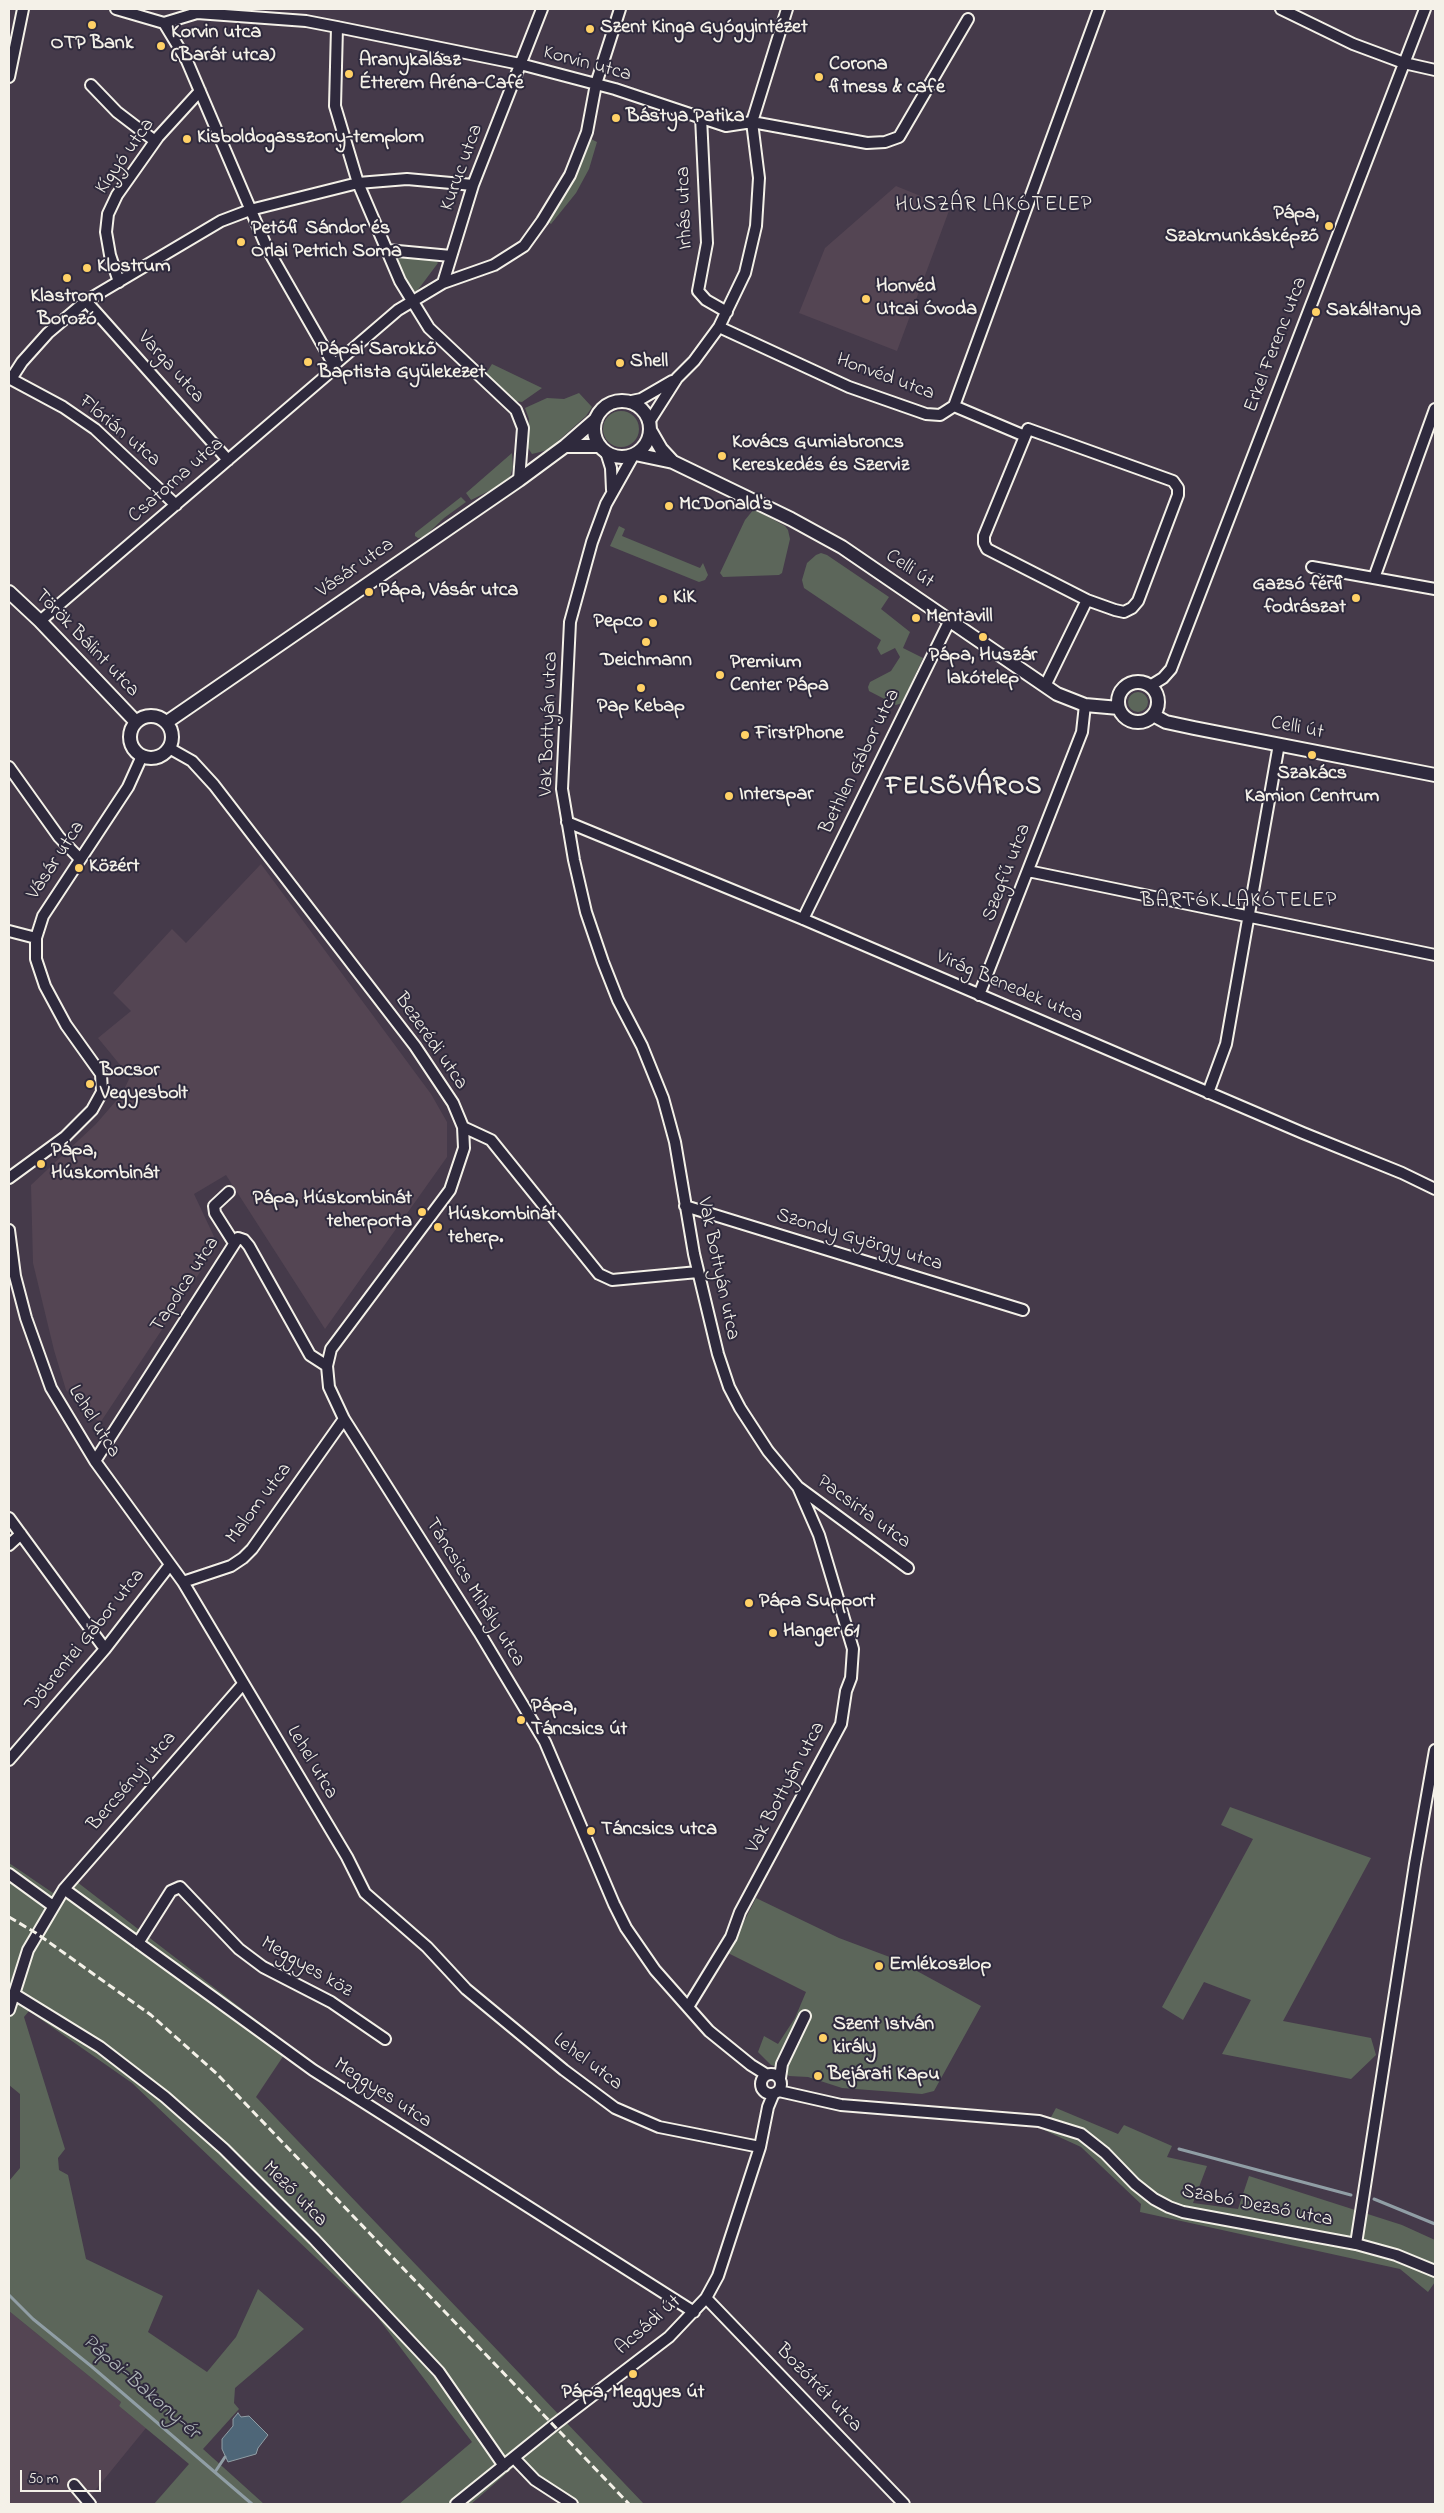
<!DOCTYPE html>
<html>
<head>
<meta charset="utf-8">
<style>
  body { margin:0 }
  #map { position:relative; width:1444px; height:2513px; overflow:hidden; background:#453a4a; font-family:"Indie Flower",sans-serif }
  canvas { display:block }
  .frame { position:absolute; inset:0; border:10px solid #f4f1e8; pointer-events:none }
  .scale { position:absolute; left:20px; top:2470px; width:81px; height:22px; box-sizing:border-box; border:2px solid #f4f1e8; border-top:0; padding-left:6px; font-size:15px; line-height:18px; white-space:nowrap; color:#f4f1e8; -webkit-text-stroke:4px #2f2a3d; paint-order:stroke }
</style>
</head>
<body>
<div id="map">
<canvas width="1444" height="2513"></canvas>
<div class="frame"></div>
<div class="scale">50 m</div>
</div>
<script>
const context = document.querySelector('canvas').getContext('2d');
context.lineJoin = 'round';
function fill(path, color) { context.fillStyle = color; context.fill(path, 'evenodd'); }
const poly = rows => new Path2D(rows.map(r => 'M' + r).join(''));
function trace(path, color, width, dash) { context.strokeStyle = color; context.lineWidth = width; context.lineCap = dash ? 'butt' : 'round'; context.setLineDash(dash || []); context.stroke(path); }
function label(font, color, halo, rows, align = 'center') {
  context.font = font + ' "Indie Flower",sans-serif'; context.lineWidth = 4; context.setLineDash([]); context.textBaseline = 'middle'; context.strokeStyle = halo; context.fillStyle = color; for (const [text, x, y, turn = 0] of rows) {
    context.save(); context.translate(x, y); context.rotate((+turn || 0) * Math.PI / 180); context.textAlign = isNaN(turn) ? turn : align; if (halo) context.strokeText(text, 0, 0); context.fillText(text, 0, 0); context.restore();
  }
}
fill(poly([
  [896,186,950,208,897,351,799,313,825,248],
  [261,864,431,1094,447,1122,447,1157,325,1329,226,1175,194,1194,218,1245,100,1423,66,1390,54,1350,33,1263,31,1185,96,1124,122,1094,130,1077,98,1038,131,1011,113,993,172,929,186,943],
  [9,2311,121,2402,119,2406,146,2428,84,2504,9,2504]
]), '#544553');
fill(poly([
  [591,139,597,142,589,169,576,193,551,224,548,222,576,172],
  [397,256,434,259,438,263,417,291,411,291,395,258],
  [492,364,542,388,522,402,514,401,485,375],
  [579,393,592,407,586,416,548,450,532,454,526,445,529,419,525,408,547,398,564,399],
  '603 429a18 18 0 1 1 36 0a18 18 0 1 1-36 0Z',
  [512,453,513,467,510,477,501,485,471,500,466,493],
  [461,497,466,502,444,518,424,537,418,538,415,536,415,533],
  [754,509,785,526,788,530,790,539,782,573,779,575,723,577,720,573,745,520],
  [619,526,625,529,622,536,700,568,703,563,708,575,705,580,699,582,610,546],
  [821,553,827,555,889,597,881,609,910,632,903,648,923,658,902,703,896,705,869,691,868,687,870,682,891,671,900,657,895,648,881,655,877,648,881,640,804,588,802,580,807,563,816,555],
  '1128 702a10 10 0 1 1 20 0a10 10 0 1 1-20 0Z',
  [1230,1807,1371,1858,1283,2021,1371,2038,1376,2055,1351,2079,1222,2054,1251,2000,1204,1982,1183,2020,1162,2007,1253,1839,1221,1825],
  [9,1863,53,1893,68,1875,290,2046,256,2097,644,2504,567,2504,515,2466,471,2504,399,2504,472,2442,375,2314,132,2083,29,2011,24,2017,65,2149,58,2158,59,2170,68,2175,86,2259,163,2296,148,2332,207,2372,236,2337,258,2289,304,2329,235,2388,234,2403,239,2409,203,2449,264,2504,154,2504,189,2464,119,2406,121,2402,9,2311,9,2181,20,2168,20,2094,9,2085],
  [756,1898,839,1938,895,1959,981,2006,934,2091,922,2094,842,2088,808,2077,789,2076,780,2068,771,2065,758,2052,764,2036,778,2044,795,2018,806,1992,728,1953],
  [1056,2108,1118,2134,1124,2125,1172,2146,1167,2157,1207,2166,1193,2203,1238,2209,1249,2176,1402,2225,1435,2240,1435,2282,1428,2292,1400,2269,1140,2212,1141,2204,1081,2147,1044,2130]
]), '#5c665a');
const water = poly([
  [238,2413,241,2417,249,2416,268,2435,258,2448,256,2454,228,2462,222,2449,222,2439,233,2426,233,2419,238,2413]
]);
fill(water, '#4e6678');
trace(water, '#909ea5', 1);
trace(poly([
  [1179,2149,1351,2195],
  [1374,2199,1435,2224],
  [9,2295,33,2319,91,2366,252,2504],
  [215,2472,225,2457]
]), '#909ea5', 3);
const minor = poly([
  [116,9,164,23,197,13,306,21,337,27,520,64,615,89,726,126,752,122,867,143,885,142,899,137,968,19],
  [1281,9,1353,44,1404,63,1435,70],
  [164,23,187,61,267,248,334,365],
  [337,27,335,106,358,183,400,281,429,328,516,410,523,428,519,480],
  [9,77,23,9],
  [91,85,117,112,155,141],
  [701,117,707,243,698,291,706,300,727,312],
  [387,250,451,256],
  [119,282,110,255,106,232,108,214,117,195,158,137,200,91],
  [443,283,473,185,542,9],
  [86,301,228,460],
  [719,327,849,387,926,414,940,415,954,406,1099,9],
  [9,378,63,407,95,429,176,505],
  [11,379,22,362,48,333,86,301,221,221,250,210,358,183,407,179,473,185],
  [627,402,641,399,672,381],
  [954,406,1025,436],
  [649,422,677,378,694,361,719,327,745,273,756,226,759,178,752,122,787,9],
  [1028,429,1173,481,1178,488,1178,495,1138,601,1132,608,1124,612,1115,610,1087,600,987,549,984,543,984,536,1028,429],
  [606,452,611,468,612,490],
  [633,456,606,504,592,542,570,622,562,789,574,860,586,912,603,962,618,1000,642,1046,663,1098,675,1142,694,1254,718,1354,729,1387,740,1408,768,1451,798,1487,819,1535,853,1649,851,1678,846,1691,841,1724,740,1912,731,1937,688,2007],
  [1312,567,1435,589],
  [1374,578,1435,409],
  [40,621,328,374,334,365,398,310,443,283,494,265,524,246,542,221,570,175,587,132,596,84,620,9],
  [1045,686,1087,600],
  [1150,686,1163,678,1171,669,1425,9],
  [169,748,192,761,214,785,415,1046,453,1103,463,1127,464,1148,450,1190,331,1349,327,1366,329,1387,344,1419,479,1632,545,1742,614,1904,626,1928,655,1970,709,2031,751,2065,767,2075],
  [9,767,59,837,80,859],
  [567,822,803,919,1303,1133,1402,1173,1435,1189],
  [1028,871,1435,955],
  [803,919,950,620],
  [9,931,36,938],
  [979,995,1082,732,1085,705],
  [1208,1093,1226,1044,1279,744],
  [463,1127,491,1140,599,1274,612,1280,698,1272],
  [9,1178,65,1137,92,1110,102,1092,101,1074,66,1025,45,986,36,959,36,938,43,916,128,787,142,756],
  [229,1192,214,1206,215,1213,234,1243],
  [685,1206,1023,1310],
  [9,1230,15,1276,26,1318,51,1388,95,1461,183,1582,347,1857,365,1893,427,1947,466,1989,564,2070,615,2108,659,2127,760,2147],
  [95,1461,238,1238,244,1240,249,1246,310,1355,327,1366],
  [798,1487,908,1568],
  [9,1518,105,1649],
  [9,1545,21,1534],
  [183,1582,231,1566,243,1558,252,1549,344,1419],
  [9,1760,105,1649,169,1566],
  [9,1874,53,1906],
  [64,1889,313,2070,694,2312],
  [138,1943,171,1891,180,1887,239,1949,263,1967,331,2002,385,2039],
  [14,1994,100,2047,165,2097,224,2149,314,2239,439,2372,504,2466],
  [9,2010,28,1950,64,1889,243,1684],
  '761 2084a10 10 0 1 1 20 0a10 10 0 1 1-20 0Z',
  [780,2078,782,2064,805,2016],
  [779,2091,841,2105,1039,2121,1081,2134,1105,2153,1135,2184,1154,2199,1169,2207,1183,2212,1356,2244,1396,2255,1435,2271],
  [1356,2244,1415,1864,1435,1750],
  [706,2298,904,2504],
  [514,2458,535,2480,572,2504],
  [74,2485,90,2504],
  [456,2504,554,2425,669,2337,706,2298,718,2276,760,2147,768,2107,773,2095]
]);
const tertiary = poly([
  '594 429a28 28 0 1 1 56 0a28 28 0 1 1-56 0Z',
  [650,430,661,449,673,462],
  [565,446,600,446],
  [635,454,673,462,791,519,842,547,1057,694,1085,705,1119,708],
  [9,592,40,621,136,722],
  '1118 702a20 20 0 1 1 40 0a20 20 0 1 1-40 0Z',
  [1153,715,1166,722,1194,728,1435,775],
  '130 737a21 21 0 1 1 42 0a21 21 0 1 1-42 0Z',
  [167,722,519,480,565,446,596,419]
]);
trace(minor, '#f4f1e8', 14);
trace(tertiary, '#f4f1e8', 16);
trace(minor, '#2f2a3d', 10);
trace(tertiary, '#2f2a3d', 12);
trace(poly([
  [9,1917,36,1933,151,2015,217,2074,629,2504]
]), '#f4f1e8', 3, [8, 4]);
for (const [x, y, r, color] of [
  [92,25,5,"#ffd166"],
  [590,29,5,"#ffd166"],
  [161,46,5,"#ffd166"],
  [349,74,5,"#ffd166"],
  [819,77,5,"#ffd166"],
  [616,118,5,"#ffd166"],
  [187,139,5,"#ffd166"],
  [1329,226,5,"#ffd166"],
  [241,242,5,"#ffd166"],
  [87,268,5,"#ffd166"],
  [67,278,5,"#ffd166"],
  [866,299,5,"#ffd166"],
  [1316,312,5,"#ffd166"],
  [308,362,5,"#ffd166"],
  [620,363,5,"#ffd166"],
  [722,456,5,"#ffd166"],
  [669,506,5,"#ffd166"],
  [369,592,5,"#ffd166"],
  [1356,598,5,"#ffd166"],
  [663,599,5,"#ffd166"],
  [916,618,5,"#ffd166"],
  [653,623,5,"#ffd166"],
  [983,637,5,"#ffd166"],
  [646,642,5,"#ffd166"],
  [720,675,5,"#ffd166"],
  [641,688,5,"#ffd166"],
  [745,735,5,"#ffd166"],
  [1312,755,5,"#ffd166"],
  [729,796,5,"#ffd166"],
  [79,868,5,"#ffd166"],
  [90,1084,5,"#ffd166"],
  [41,1164,5,"#ffd166"],
  [422,1212,5,"#ffd166"],
  [438,1227,5,"#ffd166"],
  [749,1603,5,"#ffd166"],
  [773,1633,5,"#ffd166"],
  [521,1720,5,"#ffd166"],
  [591,1831,5,"#ffd166"],
  [879,1966,5,"#ffd166"],
  [823,2038,5,"#ffd166"],
  [818,2076,5,"#ffd166"],
  [633,2374,5,"#ffd166"]
]) { const dot = new Path2D(); dot.arc(x, y, r, 0, 2 * Math.PI); context.fillStyle = color; context.fill(dot); trace(dot, '#2f2a3d', 2); }
label('bold 20px', '#f4f1e8', '#2f2a3d', [
  ["Szent Kinga Gyógyintézet",600,29],
  ["Korvin utca",171,34],
  ["(Barát utca)",171,57],
  ["OTP Bank",92,45,"center"],
  ["Aranykalász",359,62],
  ["Étterem Aréna-Café",359,85],
  ["Corona",829,66],
  ["fitness & cafe",829,89],
  ["Bástya Patika",626,118],
  ["Kisboldogasszony-templom",197,139],
  ["Pápa,",1319,215,"right"],
  ["Szakmunkásképző",1319,238,"right"],
  ["Petőfi Sándor és",251,230],
  ["Orlai Petrich Soma",251,253],
  ["Klostrum",97,268],
  ["Honvéd",876,288],
  ["Utcai Óvoda",876,311],
  ["Klastrom",67,298,"center"],
  ["Borozó",67,321,"center"],
  ["Sakáltanya",1326,312],
  ["Pápai Sarokkő",318,351],
  ["Baptista Gyülekezet",318,374],
  ["Shell",630,363],
  ["Kovács Gumiabroncs",732,444],
  ["Kereskedés és Szerviz",732,467],
  ["McDonald's",679,506],
  ["Gazsó férfi",1346,586,"right"],
  ["fodrászat",1346,609,"right"],
  ["Pápa, Vásár utca",379,592],
  ["KiK",673,599],
  ["Mentavill",926,618],
  ["Pepco",643,623,"right"],
  ["Pápa, Huszár",983,657,"center"],
  ["lakótelep",983,680,"center"],
  ["Deichmann",646,662,"center"],
  ["Premium",730,664],
  ["Center Pápa",730,687],
  ["Pap Kebap",641,708,"center"],
  ["FirstPhone",755,735],
  ["Szakács",1312,775,"center"],
  ["Kamion Centrum",1312,798,"center"],
  ["Interspar",739,796],
  ["Közért",89,868],
  ["Bocsor",100,1072],
  ["Vegyesbolt",100,1095],
  ["Pápa,",51,1152],
  ["Húskombinát",51,1175],
  ["Pápa, Húskombinát",412,1200,"right"],
  ["teherporta",412,1223,"right"],
  ["Húskombinát",448,1216],
  ["teherp.",448,1239],
  ["Pápa Support",759,1603],
  ["Hanger 61",783,1633],
  ["Pápa,",531,1708],
  ["Táncsics út",531,1731],
  ["Táncsics utca",601,1831],
  ["Emlékoszlop",889,1966],
  ["Szent István",833,2026],
  ["király",833,2049],
  ["Bejárati Kapu",828,2076],
  ["Pápa, Meggyes út",633,2394,"center"]
], 'left');
label('20px', '#f4f1e8', '#2f2a3d', [
  ["Korvin utca",587,65,15],
  ["Kígyó utca",126,157,-55],
  ["Kuruc utca",463,168,-70],
  ["Irhás utca",686,208,-92],
  ["Erkel Ferenc utca",1277,345,-69],
  ["Varga utca",170,368,48],
  ["Honvéd utca",885,378,20],
  ["Flórián utca",119,432,40],
  ["Csatorna utca",177,481,-41],
  ["Vásár utca",356,569,-35],
  ["Celli út",909,570,34],
  ["Török Bálint utca",86,644,46],
  ["Vak Bottyán utca",550,724,-88],
  ["Celli út",1297,729,11],
  ["Bethlen Gábor utca",861,762,-64],
  ["Vásár utca",57,861,-57],
  ["Szegfű utca",1008,873,-69],
  ["Virág Benedek utca",1009,988,23],
  ["Bezerédi utca",430,1042,55],
  ["Szondy György utca",859,1241,17],
  ["Vak Bottyán utca",717,1269,78],
  ["Tapolca utca",186,1285,-57],
  ["Lehel utca",93,1422,58],
  ["Malom utca",260,1504,-53],
  ["Pacsirta utca",863,1513,36],
  ["Táncsics Mihály utca",474,1593,58],
  ["Döbrentei Gábor utca",86,1641,-51],
  ["Lehel utca",311,1763,59],
  ["Bercsényi utca",133,1782,-49],
  ["Vak Bottyán utca",787,1788,-62],
  ["Meggyes köz",306,1968,30],
  ["Lehel utca",587,2063,37],
  ["Meggyes utca",382,2094,33],
  ["Mező utca",294,2195,45],
  ["Szabó Dezső utca",1257,2207,11],
  ["Acsádi út",649,2326,-41],
  ["Bozótrét utca",818,2389,46]
]);
context.letterSpacing = '1px';
label('21px', '#f4f1e8', '#2f2a3d', [
  ["HUSZÁR LAKÓTELEP",994,207],
  ["BARTÓK LAKÓTELEP",1239,903]
]);
context.letterSpacing = '0px';
label('italic 21px', '#b2b9bb', '#2f2a3d', [
  ["Pápai-Bakony-ér",140,2388,41]
]);
context.letterSpacing = '1px';
label('bold 25px', '#f4f1e8', '#2f2a3d', [
  ["FELSŐVÁROS",964,789]
]);
context.letterSpacing = '0px';
</script>
</body>
</html>
